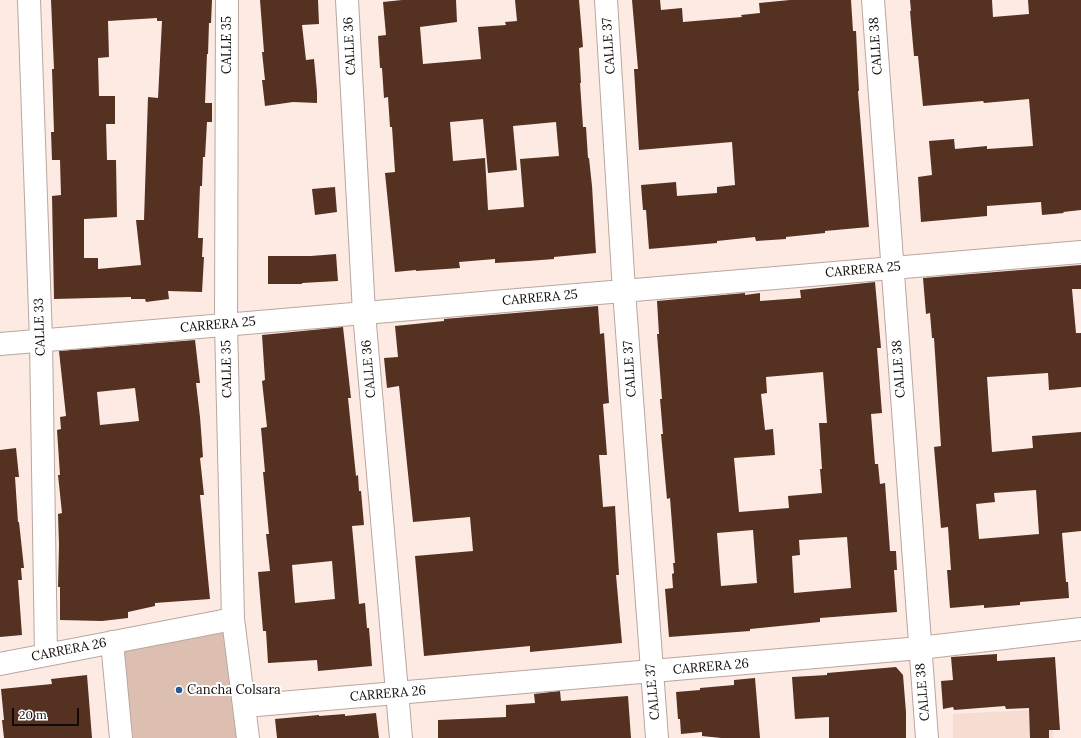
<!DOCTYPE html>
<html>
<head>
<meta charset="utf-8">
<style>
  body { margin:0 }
  #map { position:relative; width:1081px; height:738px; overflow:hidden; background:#fdeae2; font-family:Lora,serif }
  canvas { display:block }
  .scale { position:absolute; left:12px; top:708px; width:67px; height:18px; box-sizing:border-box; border:2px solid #100a08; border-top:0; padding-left:5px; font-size:12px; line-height:14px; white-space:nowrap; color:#100a08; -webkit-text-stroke:3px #fff; paint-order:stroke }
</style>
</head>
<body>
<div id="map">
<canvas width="1081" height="738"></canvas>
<div class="scale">20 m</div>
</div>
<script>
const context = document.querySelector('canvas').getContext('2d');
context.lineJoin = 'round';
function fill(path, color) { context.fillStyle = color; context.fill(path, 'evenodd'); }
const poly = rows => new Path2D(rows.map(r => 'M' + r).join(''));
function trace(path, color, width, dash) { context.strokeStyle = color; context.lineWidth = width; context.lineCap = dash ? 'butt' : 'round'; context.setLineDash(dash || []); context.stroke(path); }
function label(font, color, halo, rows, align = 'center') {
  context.font = font + ' Lora,serif'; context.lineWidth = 4; context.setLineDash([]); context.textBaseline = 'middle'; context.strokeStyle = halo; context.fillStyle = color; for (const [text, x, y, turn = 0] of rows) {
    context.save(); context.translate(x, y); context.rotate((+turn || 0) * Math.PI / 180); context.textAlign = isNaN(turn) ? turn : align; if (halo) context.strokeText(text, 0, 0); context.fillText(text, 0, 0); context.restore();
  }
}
fill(poly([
  [1052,709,1053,738,953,738,953,714]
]), '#f6dcd1');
fill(poly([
  [233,619,247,738,121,738,112,642]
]), '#ddbfb2');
fill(poly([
  [51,0,212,0,211,23,209,23,208,54,207,54,205,103,212,103,212,122,207,122,205,157,203,157,202,186,200,186,198,238,203,238,202,257,204,257,202,292,168,291,169,299,146,302,145,299,131,299,131,297,54,299,52,196,61,195,60,160,52,160,51,132,54,132,52,69,54,69],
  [157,18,157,21,162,21,158,98,148,97,144,220,136,220,141,265,98,269,98,258,84,258,84,219,117,217,116,160,107,160,106,124,115,124,115,96,99,96,98,58,109,57,108,21],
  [260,0,318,0,319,24,302,25,306,60,314,59,317,92,317,103,293,102,265,106,262,80,265,80,262,52,264,52],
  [402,0,456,0,457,22,420,27,423,64,481,59,478,27,506,25,505,22,517,21,515,0,579,0,583,47,579,48,581,83,580,83,583,127,586,127,588,158,589,158,592,186,596,253,554,257,554,259,528,261,495,263,495,259,459,262,460,268,416,271,416,270,395,272,385,173,395,172,392,127,390,127,388,97,384,98,382,68,380,68,378,36,386,35,383,2],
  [483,119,488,173,517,170,513,126,556,122,559,156,520,159,524,207,488,210,485,158,453,161,450,122],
  [632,0,660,0,661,10,682,8,683,22,742,17,741,15,760,13,759,3,790,0,851,0,853,31,856,31,859,91,858,91,869,227,825,231,825,233,786,237,786,239,756,241,755,237,717,241,717,243,649,249,646,210,643,210,641,185,676,182,677,196,717,193,717,187,735,185,732,142,639,150,634,69,638,69],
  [910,0,992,0,993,17,1029,14,1028,0,1081,0,1081,210,1063,212,1064,213,1042,215,1041,202,987,206,987,216,921,222,918,177,932,175,929,141,954,139,955,149,987,146,987,149,1033,146,1029,99,984,103,983,101,923,106,918,56,914,56,910,11,911,11],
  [335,187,337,212,315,215,312,189],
  [336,254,338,281,302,283,302,284,268,284,268,256,311,256],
  [1081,265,1081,289,1072,289,1076,333,1081,333,1081,387,1049,390,1048,373,987,377,992,452,1033,448,1032,436,1081,432,1081,531,1062,533,1066,582,1068,582,1069,598,1020,602,1020,605,984,608,984,605,950,608,947,570,951,570,948,527,941,528,934,447,941,446,934,338,932,338,930,313,926,314,923,278],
  [1036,490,1039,534,979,539,976,504,995,502,994,493],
  [875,282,881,348,877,348,882,413,871,414,875,464,878,464,880,484,885,483,890,551,896,551,897,570,894,570,897,612,820,618,820,622,750,629,750,631,669,637,665,589,673,588,672,574,674,573,673,563,675,563,670,498,667,499,661,434,663,434,660,399,662,399,657,334,659,334,657,301,745,293,745,295,760,293,760,301,801,298,800,290],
  [823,372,827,423,819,423,822,469,820,469,822,493,788,496,789,508,739,512,734,458,775,455,773,429,765,430,761,394,767,393,766,377],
  [753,530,757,583,721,586,717,533],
  [847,537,851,588,794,593,792,556,800,555,799,540],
  [598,306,600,334,604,333,609,403,603,404,607,455,599,455,603,507,615,506,619,575,616,575,622,643,530,652,530,646,424,656,415,556,473,551,470,517,413,522,399,386,387,388,384,358,398,357,395,326,444,321,444,319],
  [343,327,351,398,348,398,356,476,358,475,359,491,361,491,364,525,352,526,355,558,359,604,365,603,367,628,369,628,372,666,318,671,317,660,268,663,266,631,263,631,258,572,270,571,266,534,269,534,263,472,265,472,261,428,267,427,262,381,265,380,262,335],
  [332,561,335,599,295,603,292,565],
  [195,340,200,383,196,383,200,417,203,457,200,458,204,495,200,495,210,599,155,603,155,606,128,612,128,618,102,621,60,620,60,587,58,587,59,545,58,514,62,513,58,475,60,475,57,430,61,429,60,417,66,416,59,351],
  [135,388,139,421,100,425,97,392],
  [16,448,19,477,15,477,18,522,19,522,24,568,21,568,22,580,18,580,22,635,0,637,0,450],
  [997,654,997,661,1055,657,1060,730,1049,730,1049,738,1030,738,1029,708,1006,709,1005,706,954,710,953,707,943,709,941,681,953,680,951,657],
  [896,667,903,675,906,712,906,738,829,738,829,717,795,719,792,677,827,675,827,673],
  [87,675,92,738,4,738,2,720,4,720,1,689,52,684,51,679],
  [755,678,760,738,721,738,702,736,702,732,681,734,680,719,678,719,676,692,700,690,700,688,734,685,734,680],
  [560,691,561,701,628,696,631,738,438,738,438,720,506,717,506,705,535,703,534,694],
  [376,713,379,738,277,738,275,719,319,715,319,716,345,714,345,716]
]), '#553122');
const street = poly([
  [29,0,41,340,46,655],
  [227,0,226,324,233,619,248,738],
  [347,0,364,313,401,738],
  [873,0,927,738],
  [112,642,121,738],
  [0,664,233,619],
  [245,706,920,648,1081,629]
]);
const secondary = poly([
  [606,0,624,291,657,738],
  [0,344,1081,252]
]);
trace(street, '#b9a7a0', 24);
trace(secondary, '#b9a7a0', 24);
trace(street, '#fff', 22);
trace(secondary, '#fff', 22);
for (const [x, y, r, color] of [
  [179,690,4,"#255991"]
]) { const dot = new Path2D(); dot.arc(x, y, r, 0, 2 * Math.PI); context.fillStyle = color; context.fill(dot); trace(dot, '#fff', 1.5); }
label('13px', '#100a08', '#fff', [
  ["CALLE 35",227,45,-90],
  ["CALLE 36",350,46,-93],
  ["CALLE 37",609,46,-94],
  ["CALLE 38",876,46,-94],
  ["CARRERA 25",863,270,-5],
  ["CARRERA 25",540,298,-5],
  ["CARRERA 25",218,325,-5],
  ["CALLE 33",40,327,-92],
  ["CALLE 35",227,369,-91],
  ["CALLE 36",369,369,-95],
  ["CALLE 37",630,369,-94],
  ["CALLE 38",899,369,-94],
  ["CARRERA 26",69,650,-11],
  ["CARRERA 26",711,667,-5],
  ["CALLE 37",653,692,-95],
  ["CALLE 38",923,692,-95],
  ["CARRERA 26",388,694,-5]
]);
label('13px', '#100a08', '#fff', [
  ["Cancha Colsara",187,690]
], 'left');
</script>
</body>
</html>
